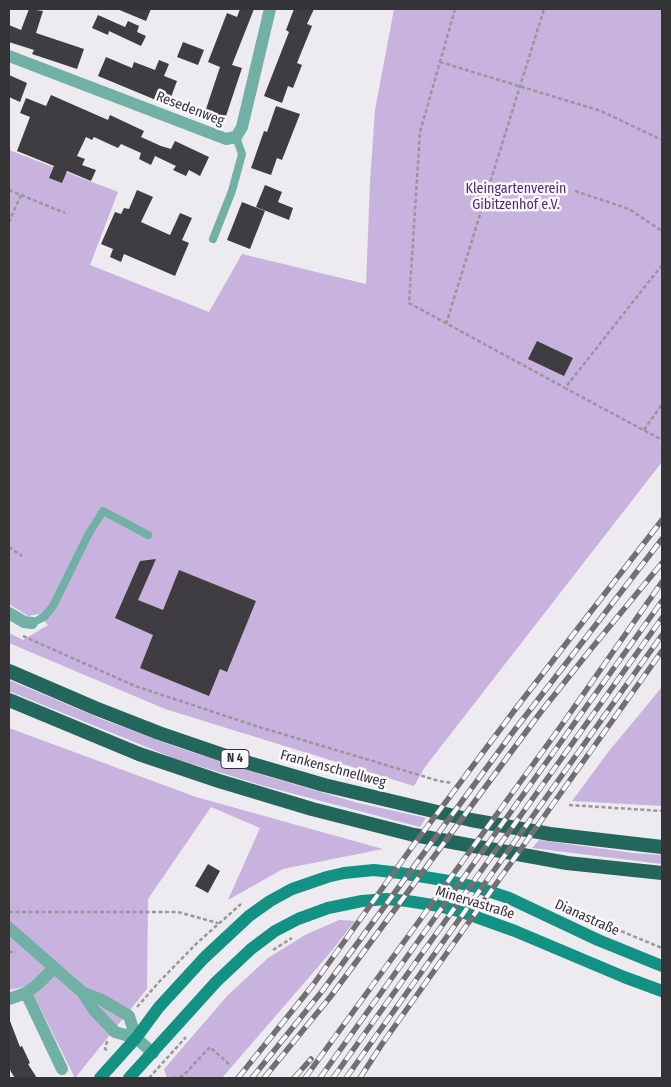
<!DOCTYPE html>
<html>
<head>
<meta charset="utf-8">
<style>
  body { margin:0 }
  #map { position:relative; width:671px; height:1087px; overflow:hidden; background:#edebef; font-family:"Fira Sans Condensed",sans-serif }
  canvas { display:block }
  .frame { position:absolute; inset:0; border:10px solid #343335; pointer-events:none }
</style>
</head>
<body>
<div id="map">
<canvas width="671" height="1087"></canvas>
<div class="frame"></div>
</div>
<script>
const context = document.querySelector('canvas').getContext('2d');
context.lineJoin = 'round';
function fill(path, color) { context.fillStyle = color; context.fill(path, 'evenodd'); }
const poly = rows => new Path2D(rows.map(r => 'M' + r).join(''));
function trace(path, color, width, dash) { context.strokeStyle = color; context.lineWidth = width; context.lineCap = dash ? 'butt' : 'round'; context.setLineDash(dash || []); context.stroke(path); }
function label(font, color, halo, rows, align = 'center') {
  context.font = font + ' "Fira Sans Condensed",sans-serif'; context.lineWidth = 5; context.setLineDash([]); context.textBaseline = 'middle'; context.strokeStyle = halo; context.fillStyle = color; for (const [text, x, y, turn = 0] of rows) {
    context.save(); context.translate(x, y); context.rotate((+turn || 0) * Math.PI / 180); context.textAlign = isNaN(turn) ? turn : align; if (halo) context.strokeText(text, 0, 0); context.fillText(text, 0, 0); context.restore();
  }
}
fill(poly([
  [394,9,662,9,662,439,660,443,662,444,662,462,425,767,414,786,165,709,9,643,9,633,23,640,48,625,38,614,28,616,9,604,9,150,118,192,90,265,209,312,242,254,366,284,370,182,375,110],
  [9,680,104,720,179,748,266,776,358,803,426,818,420,827,264,786,176,759,9,691],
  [662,687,662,806,572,801,609,751],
  [9,728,196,797,383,849,283,869,228,900,260,828,211,807,148,899,147,989,75,1078,29,986,9,990],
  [539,840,633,853,662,855,662,864,532,848],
  [339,920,355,921,330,953,222,1078,167,1078,164,1069,228,995,268,958,305,935]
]), '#c7b3dd');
fill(poly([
  [29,9,43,11,36,33,84,49,77,69,32,54,34,50,9,42,9,25,21,30],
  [117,9,151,9,146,21],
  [240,9,254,9,232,65,242,68,225,119,205,112,220,67,208,62,227,13,237,17],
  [294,9,314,9,307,24,312,26,297,63,302,65,293,88,288,86,282,103,264,96,289,32,286,30],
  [98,15,125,27,128,21,139,26,137,32,146,36,141,46,109,31,108,35,92,28],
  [183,42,204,50,198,65,177,57],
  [106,57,132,68,134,62,155,70,159,60,169,64,164,76,177,81,168,105,98,76],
  [9,75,27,83,20,102,9,97],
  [51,95,108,120,110,115,144,131,141,137,161,146,171,149,175,141,209,157,200,176,189,170,186,176,173,170,176,166,155,156,151,165,139,159,141,153,121,144,118,148,94,137,92,140,86,137,77,156,85,159,82,165,96,170,91,181,67,171,62,183,49,178,54,166,17,151,30,117,20,113,26,98,46,106],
  [276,106,300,114,282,160,277,158,271,175,251,168,264,131,267,132],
  [265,185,282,192,278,202,293,208,289,220,256,207],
  [137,190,153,197,141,222,170,235,180,213,192,218,182,240,189,243,175,276,124,254,121,262,110,257,113,249,101,244,115,212,121,214,124,208,129,209],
  [242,202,265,211,250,249,227,240],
  [537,341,573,358,564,376,528,359],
  [156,559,138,600,163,610,179,570,256,601,227,672,220,669,209,696,140,668,153,635,115,618,140,561],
  [208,864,220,871,208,893,195,886],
  [9,1021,10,1021,20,1047,22,1046,30,1063,28,1064,37,1078,15,1078,11,1072,9,1067]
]), '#3f3d41');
trace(poly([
  [455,9,420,132,409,303,565,388],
  [440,62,601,111,662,140],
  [9,190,21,195,9,222],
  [575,191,629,209,662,231],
  [21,195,65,213],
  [662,265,565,388,662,440],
  [446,324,544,9],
  [644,430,662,404],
  [9,547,22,556],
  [23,636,135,686,256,726,439,781,452,783],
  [569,805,662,811],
  [555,904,662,948],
  [9,912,178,912,218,923],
  [273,950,292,938],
  [9,952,16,952],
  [137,1007,159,982,197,943,241,904],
  [107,1041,105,1049,108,1051],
  [149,1078,186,1037],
  [173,1078,183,1076,210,1047,231,1066]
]), '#99979a', 2.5, [4, 2.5]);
trace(poly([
  [213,239,232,191,242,154,236,137],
  [32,623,44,617,53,606,88,535,103,511,148,535]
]), '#70b0a5', 8);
trace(poly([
  [9,56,226,139,236,137,242,127,270,9],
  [9,613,24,622,32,623],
  [9,928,82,992,102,1000,129,1016,136,1038],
  [82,992,94,1010,115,1032,136,1038,153,1053],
  [26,993,62,1069],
  [9,999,26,993,38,984,54,968]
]), '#70b0a5', 12);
trace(poly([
  [100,1078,136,1038,159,1007,204,958,249,916,270,901,292,889,327,877,344,873,374,870,400,873,449,881,476,887,509,898,598,940,662,966],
  [129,1078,216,982,251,949,275,931,298,919,328,908,362,901,386,899,407,901,439,906,465,913,515,931,624,977,662,991]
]), '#139183', 12);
trace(poly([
  [9,671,95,708,159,733,235,759,324,785,471,820,550,834,662,847],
  [9,700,139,754,219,781,312,809,414,835,468,845,567,863,662,873]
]), '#22665c', 14);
const rail = poly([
  [238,1078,313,985,412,847,520,703,662,520],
  [252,1078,323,990,513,732,662,539],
  [264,1078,331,996,540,713,591,649,662,563],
  [294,1078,311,1059],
  [305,1078,561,726,662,582],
  [320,1078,662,601],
  [333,1078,662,618],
  [346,1078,662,635],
  [360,1078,382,1044,662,651]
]);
trace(rail, '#706f72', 5.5);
trace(rail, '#faf8fd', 4, [11]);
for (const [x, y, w] of [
  [235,759,28]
]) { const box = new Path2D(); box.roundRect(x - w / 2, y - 9.5, w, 19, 4); context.fillStyle = '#faf8fd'; context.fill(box); trace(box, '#343335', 1); }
label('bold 12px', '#343335', null, [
  ["N 4",235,759]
]);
label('14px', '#343335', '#faf8fd', [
  ["Resedenweg",190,109,21],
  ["Frankenschnellweg",333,769,15],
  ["Minervastraße",475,903,17],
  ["Dianastraße",587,918,24]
]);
label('14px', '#512b72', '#faf8fd', [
  ["Kleingartenverein",516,189],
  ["Gibitzenhof e.V.",516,205]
]);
</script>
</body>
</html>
